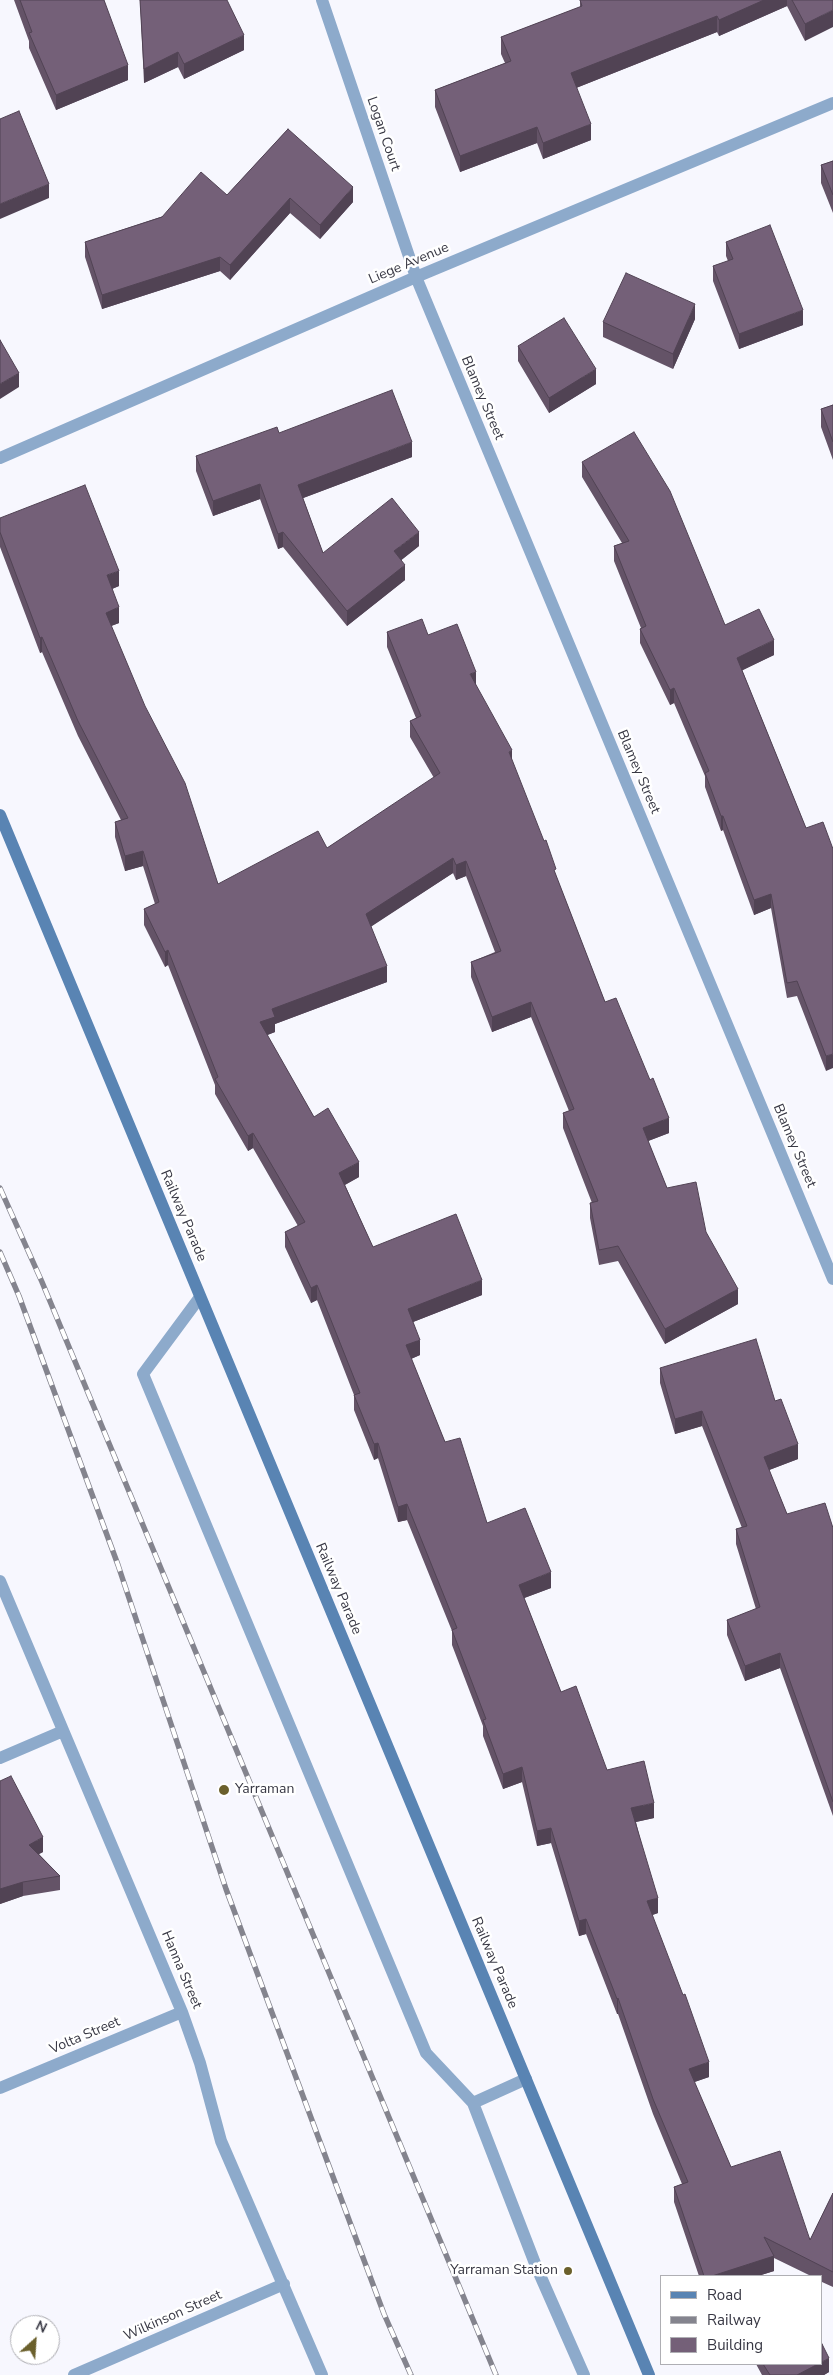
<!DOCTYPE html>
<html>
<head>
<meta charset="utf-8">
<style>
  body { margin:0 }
  #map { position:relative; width:833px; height:2375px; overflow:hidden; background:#f7f7fe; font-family:"Nunito Sans",sans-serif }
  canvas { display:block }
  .legend { position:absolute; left:660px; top:2275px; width:162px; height:90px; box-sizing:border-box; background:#fff; border:1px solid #afafb4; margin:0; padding:6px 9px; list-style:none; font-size:15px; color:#383844 }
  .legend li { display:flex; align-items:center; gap:10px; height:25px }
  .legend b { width:25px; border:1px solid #afafb4 }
  .north { position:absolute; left:10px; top:2315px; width:50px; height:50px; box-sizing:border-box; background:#fff; border:1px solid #afafb4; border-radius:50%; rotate:26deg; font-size:14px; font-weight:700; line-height:20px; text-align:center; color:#383844 }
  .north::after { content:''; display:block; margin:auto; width:18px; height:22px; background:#6b602c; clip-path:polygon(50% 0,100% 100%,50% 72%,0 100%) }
</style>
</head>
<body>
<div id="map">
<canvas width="833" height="2375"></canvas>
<ul class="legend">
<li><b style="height:6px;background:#5984b3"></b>Road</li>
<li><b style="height:6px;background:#84848e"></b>Railway</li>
<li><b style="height:14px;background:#746078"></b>Building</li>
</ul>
<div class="north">N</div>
</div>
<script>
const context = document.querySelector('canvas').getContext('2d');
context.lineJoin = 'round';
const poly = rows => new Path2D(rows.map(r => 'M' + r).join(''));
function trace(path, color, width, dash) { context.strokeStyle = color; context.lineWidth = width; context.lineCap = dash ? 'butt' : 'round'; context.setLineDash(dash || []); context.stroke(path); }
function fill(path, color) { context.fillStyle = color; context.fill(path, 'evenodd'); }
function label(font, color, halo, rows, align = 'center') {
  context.font = font + ' "Nunito Sans",sans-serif'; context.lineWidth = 5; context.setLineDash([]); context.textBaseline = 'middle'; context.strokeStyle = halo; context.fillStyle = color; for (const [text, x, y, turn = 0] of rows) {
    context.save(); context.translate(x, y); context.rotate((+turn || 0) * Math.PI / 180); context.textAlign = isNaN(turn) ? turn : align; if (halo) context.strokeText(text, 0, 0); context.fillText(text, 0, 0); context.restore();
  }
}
trace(poly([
  [200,1297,143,1374,426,2053,473,2103],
  [526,2079,473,2103,536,2266,584,2375]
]), '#8daacb', 12);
trace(poly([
  [322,0,416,277,833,1279],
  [0,458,416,277,833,103],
  [0,1581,182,2012,200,2063,221,2141,322,2375],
  [0,1758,63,1731],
  [0,2088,182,2012],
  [74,2375,284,2284]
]), '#8daacb', 12);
trace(poly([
  [0,815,649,2375]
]), '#5984b3', 12);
const rail = poly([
  [0,1188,42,1282,496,2375],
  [0,1252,19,1296,118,1565,226,1889,384,2314,411,2375]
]);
trace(rail, '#84848e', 5.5);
trace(rail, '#fff', 4, [11]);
fill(poly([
  [14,0,104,0,128,80,56,110,29,48,29,41],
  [140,0,204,0,244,50,184,79,178,67,144,83],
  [580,0,833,0,805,41,787,6,719,36,717,32,576,88,591,140,543,159,537,143,460,172,435,107,435,90,505,63,501,54,501,37,580,7],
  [288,129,353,202,320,239,290,213,230,280,220,271,102,309,85,257,85,242,227,195],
  [833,161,833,213,821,183,821,165],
  [726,242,803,325,739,349,713,281,713,266,728,261,726,256],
  [695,319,673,369,603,337,603,322],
  [518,346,596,384,549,413,518,361],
  [833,405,833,460,821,427,821,409],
  [279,433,412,457,303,498,323,553,419,546,401,560,405,580,347,626,283,547,278,549,260,499,213,516,196,471,196,456],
  [582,462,725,625,774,655,742,670,806,828,833,849,826,1071,797,996,787,998,771,908,754,915,723,830,721,831,705,787,705,776,674,703,670,705,640,643,640,629,641,628,614,561,614,546,622,543,582,477],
  [0,518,119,586,112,589,119,623,111,626,218,884,327,848,434,778,410,737,410,721,416,718,387,647,387,632,428,635,476,686,512,762,605,1002,669,1133,648,1141,667,1188,706,1232,738,1304,665,1344,618,1261,599,1265,590,1218,590,1203,592,1203,563,1128,563,1113,569,1111,531,1017,492,1032,471,977,471,962,495,952,466,876,456,880,453,873,371,926,387,982,275,1024,275,1032,267,1035,314,1117,359,1177,345,1185,373,1247,482,1295,413,1322,420,1355,411,1359,445,1442,487,1523,551,1588,524,1598,561,1692,607,1770,654,1818,636,1822,658,1913,652,1915,709,2077,694,2082,731,2167,810,2240,833,2193,833,2287,822,2282,822,2276,811,2276,774,2258,774,2271,758,2276,699,2276,674,2202,674,2187,682,2184,653,2114,618,2014,617,2014,586,1934,579,1936,551,1843,537,1846,522,1782,503,1789,483,1736,483,1726,452,1645,452,1631,407,1520,398,1522,378,1458,374,1460,354,1410,354,1395,317,1300,311,1303,285,1247,285,1232,298,1226,253,1148,248,1151,215,1094,215,1085,168,965,165,967,144,925,144,909,155,904,143,866,125,871,115,837,115,822,121,820,78,736,42,652,40,653,0,547],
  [660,1368,775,1401,798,1459,769,1470,787,1514,833,1528,833,1816,780,1668,745,1681,727,1635,727,1620,756,1609,736,1544,736,1529,742,1528,702,1426,675,1434,660,1383],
  [0,1781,43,1852,39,1854,60,1876,60,1890,23,1896,0,1904],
  [756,2364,822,2364,829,2372,824,2375,762,2375]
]), '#645367');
fill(poly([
  [764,0,787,0,787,6,719,36,719,20],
  [833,10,833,27,805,41,805,24],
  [717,16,717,32,571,90,571,73],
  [244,35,244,50,184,79,184,64],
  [178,52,178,67,144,83,144,69],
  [128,65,128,80,56,110,56,95],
  [591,124,591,140,543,159,543,143],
  [537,127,537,143,460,172,460,156],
  [49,184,49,198,0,219,0,204],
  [353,187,353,202,320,239,320,225],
  [290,198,290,213,230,280,230,265],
  [220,257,220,271,102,309,102,295],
  [695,304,695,319,673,369,673,354],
  [803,310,803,325,739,349,739,334],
  [596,369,596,384,549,413,549,398],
  [19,373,19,387,0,399,0,384],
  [412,442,412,457,298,500,298,485],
  [260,484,260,499,213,516,213,501],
  [283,532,283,547,278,549,278,534],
  [419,532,419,546,394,566,394,551],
  [405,565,405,580,347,626,347,611],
  [119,571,119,586,107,591,107,575],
  [119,607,119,623,106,628,106,613],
  [42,637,42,652,40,653,40,638],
  [774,640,774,655,737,673,737,658],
  [476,672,476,687,470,674],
  [674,688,674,703,670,705,670,690],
  [512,750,512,765,509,752],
  [721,816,723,816,723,830,721,831],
  [143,851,143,866,125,871,125,856],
  [453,858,453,873,366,930,366,914],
  [466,861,466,876,456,880,456,865],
  [771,894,771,908,754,915,754,900],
  [168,950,168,965,165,967,165,952],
  [387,966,387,982,275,1024,275,1032,260,1038,260,1022,272,1009],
  [531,1002,531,1017,492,1032,492,1017],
  [833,1054,833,1068,826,1071,826,1056],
  [669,1118,669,1133,643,1143,643,1128],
  [253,1133,253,1148,248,1151,248,1136],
  [359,1162,359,1177,339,1188,339,1173],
  [482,1280,482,1295,408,1324,408,1309],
  [317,1285,317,1300,311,1303,311,1288],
  [738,1289,738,1304,665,1344,665,1329],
  [420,1340,420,1355,406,1361,406,1345],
  [702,1411,702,1426,675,1434,675,1419],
  [378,1443,378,1458,374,1460,374,1444],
  [798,1444,798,1459,764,1472,764,1457],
  [407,1504,407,1520,398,1522,398,1507],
  [551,1572,551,1588,519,1600,519,1585],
  [780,1653,780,1668,745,1681,745,1666],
  [522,1767,522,1782,503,1789,503,1774],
  [654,1803,654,1818,631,1823,631,1808],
  [551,1828,551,1843,537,1846,537,1831],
  [43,1837,43,1852,29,1859,29,1845],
  [23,1882,23,1896,0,1904,0,1889],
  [658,1898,658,1913,647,1917,647,1901],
  [586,1919,586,1934,579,1936,579,1921],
  [618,1998,618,2014,617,2014,617,1999],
  [709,2062,709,2077,689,2084,689,2069],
  [774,2256,774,2271,758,2276,712,2276],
  [829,2358,829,2372,824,2375,797,2375,818,2364,822,2364,822,2362]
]), '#514354');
const building = poly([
  [20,0,104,0,128,65,56,95,29,33,32,32,20,0],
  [140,0,227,0,244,35,184,64,178,52,144,69,140,0],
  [580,0,764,0,719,20,717,16,571,73,591,124,543,143,537,127,460,156,435,90,511,61,501,37,582,6,580,0],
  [792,0,833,0,833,10,805,24,792,0],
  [19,111,49,184,0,204,0,119,19,111],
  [288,129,353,187,320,225,290,198,230,265,220,257,102,295,85,242,162,217,201,172,227,195,288,129],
  [833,161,833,195,821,165,833,161],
  [770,225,803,310,739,334,713,266,733,259,726,242,770,225],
  [626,273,695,304,673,354,603,322,626,273],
  [564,318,596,369,549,398,518,346,564,318],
  [0,340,19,373,0,384,0,340],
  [392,390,412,442,298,485,323,553,392,498,419,532,394,551,405,565,347,611,283,532,278,534,260,484,213,501,196,456,277,427,279,433,392,390],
  [833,405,833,442,821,409,833,405],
  [634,432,670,491,725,625,759,609,774,640,737,658,806,828,823,822,833,849,833,1054,826,1056,797,981,787,983,771,894,754,900,723,816,721,816,705,773,709,771,674,688,670,690,640,629,646,626,614,546,629,541,582,462,634,432],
  [85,485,119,571,107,575,119,607,106,613,145,706,185,783,218,884,318,831,327,848,440,773,410,721,421,716,387,632,422,619,428,635,457,624,476,672,470,674,512,750,509,752,544,841,546,840,556,869,554,870,605,1002,616,998,650,1080,653,1078,669,1118,643,1128,667,1188,696,1182,706,1232,738,1289,665,1329,618,1246,599,1250,590,1203,598,1201,563,1113,574,1109,531,1002,492,1017,471,962,501,951,466,861,456,865,453,858,366,914,387,966,272,1009,275,1017,260,1022,314,1117,328,1108,359,1162,339,1173,373,1247,456,1214,482,1280,408,1309,420,1340,406,1345,445,1442,460,1438,487,1523,525,1508,551,1572,519,1585,561,1692,576,1686,607,1770,644,1761,654,1803,631,1808,658,1898,647,1901,683,1995,685,1994,709,2062,689,2069,731,2167,780,2151,810,2240,833,2193,833,2272,764,2237,774,2256,712,2276,704,2276,674,2187,688,2182,653,2099,618,1998,617,1999,586,1919,579,1921,551,1828,537,1831,522,1767,503,1774,483,1720,486,1719,452,1630,457,1628,407,1504,398,1507,378,1443,374,1444,354,1395,360,1393,317,1285,311,1288,285,1232,305,1222,253,1133,248,1136,215,1079,218,1077,168,950,165,952,144,909,159,902,143,851,125,856,115,822,128,818,78,721,42,637,40,638,0,532,0,518,85,485],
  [756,1339,775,1401,781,1399,798,1444,764,1457,787,1514,825,1503,833,1528,833,1802,780,1653,745,1666,727,1620,760,1607,736,1529,747,1526,702,1411,675,1419,660,1368,756,1339],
  [11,1776,43,1837,29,1845,60,1876,23,1882,0,1889,0,1781,11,1776],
  [822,2344,829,2358,822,2362,822,2344],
  [763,2364,818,2364,797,2375,770,2375,763,2364]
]);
fill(building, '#746078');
trace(building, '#514354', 1);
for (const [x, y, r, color] of [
  [224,1790,6,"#6b602c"],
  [568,2271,5,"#6b602c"]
]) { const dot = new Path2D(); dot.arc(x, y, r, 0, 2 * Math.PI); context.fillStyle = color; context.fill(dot); trace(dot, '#fff', 2); }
label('14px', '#383844', '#fff', [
  ["Logan Court",383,134,71],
  ["Liege Avenue",409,264,-23],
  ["Blamey Street",482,398,67],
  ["Blamey Street",638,772,67],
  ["Blamey Street",794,1146,67],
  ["Railway Parade",183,1216,67],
  ["Railway Parade",338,1589,67],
  ["Railway Parade",494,1963,67],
  ["Hanna Street",181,1970,67],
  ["Volta Street",85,2036,-23],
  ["Wilkinson Street",173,2316,-24]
]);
label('14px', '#383844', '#fff', [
  ["Yarraman",235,1790],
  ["Yarraman Station",558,2271,"right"]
], 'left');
</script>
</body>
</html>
